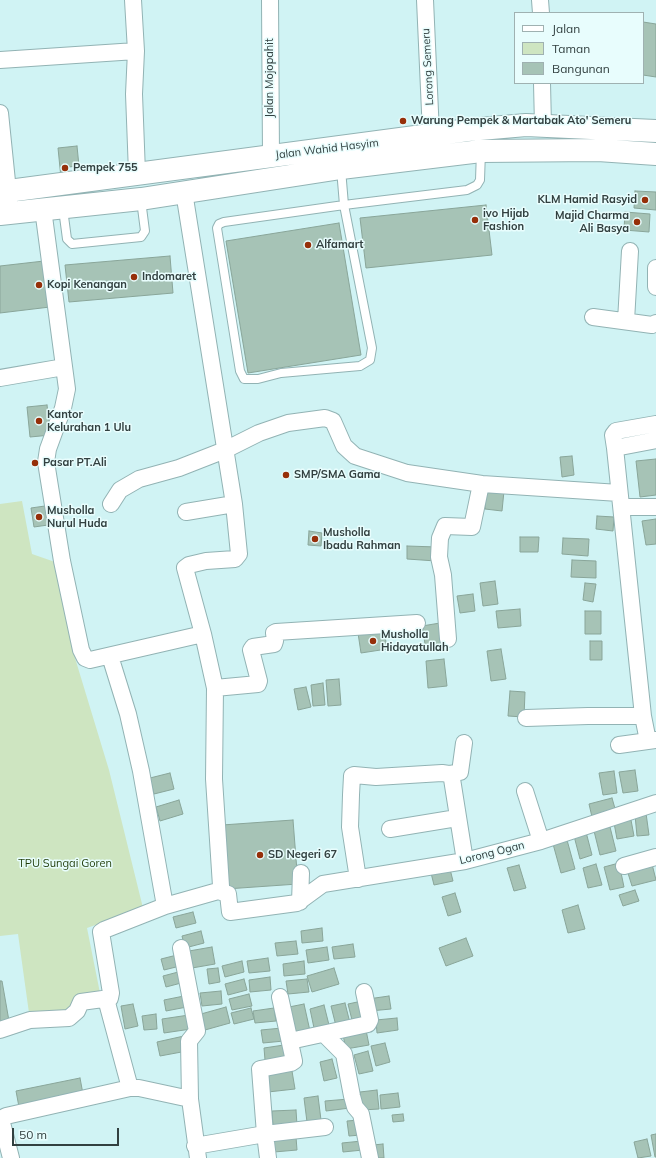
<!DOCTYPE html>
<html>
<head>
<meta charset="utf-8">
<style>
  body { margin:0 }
  #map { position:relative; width:656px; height:1158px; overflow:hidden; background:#d0f3f4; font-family:Mulish,sans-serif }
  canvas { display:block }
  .legend { position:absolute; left:514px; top:12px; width:130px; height:72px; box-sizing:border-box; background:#e8fdfd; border:1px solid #9fb1b1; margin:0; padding:5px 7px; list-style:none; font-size:12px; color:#324040 }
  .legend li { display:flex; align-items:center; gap:8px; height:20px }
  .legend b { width:20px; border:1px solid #9fb1b1 }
  .scale { position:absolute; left:12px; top:1128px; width:107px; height:18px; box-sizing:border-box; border:2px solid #324040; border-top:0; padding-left:5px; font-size:12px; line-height:14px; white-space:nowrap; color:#324040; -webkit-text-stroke:3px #e8fdfd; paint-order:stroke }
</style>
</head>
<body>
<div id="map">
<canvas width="656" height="1158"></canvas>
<ul class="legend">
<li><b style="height:5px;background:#fff"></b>Jalan</li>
<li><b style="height:11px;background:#cee5c1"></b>Taman</li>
<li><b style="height:11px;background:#a6c3b6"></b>Bangunan</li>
</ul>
<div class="scale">50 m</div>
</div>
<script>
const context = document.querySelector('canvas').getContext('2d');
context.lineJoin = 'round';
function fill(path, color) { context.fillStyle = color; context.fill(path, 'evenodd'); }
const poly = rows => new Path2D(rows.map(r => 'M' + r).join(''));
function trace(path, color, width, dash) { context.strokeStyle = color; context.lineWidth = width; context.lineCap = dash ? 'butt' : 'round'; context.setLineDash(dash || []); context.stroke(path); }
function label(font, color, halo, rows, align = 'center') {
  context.font = font + ' Mulish,sans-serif'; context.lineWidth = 3; context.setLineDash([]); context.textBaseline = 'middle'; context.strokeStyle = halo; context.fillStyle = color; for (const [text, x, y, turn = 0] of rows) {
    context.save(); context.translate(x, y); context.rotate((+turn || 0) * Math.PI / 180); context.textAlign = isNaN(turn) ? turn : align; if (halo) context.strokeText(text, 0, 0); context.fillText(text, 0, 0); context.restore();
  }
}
fill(poly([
  [22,501,32,554,55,562,75,658,109,770,143,908,87,928,103,1008,29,1013,18,934,0,936,0,504]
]), '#cee5c1');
const building = poly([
  [643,22,656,24,656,77,643,75,643,22],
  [77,146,79,166,68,167,69,177,61,178,58,148,77,146],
  [635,191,656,192,656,210,634,208,635,191],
  [486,205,492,255,366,268,360,218,486,205],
  [625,212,650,214,649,232,624,230,625,212],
  [339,223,361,355,248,373,226,241,339,223],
  [170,256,173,293,69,302,65,265,170,256],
  [44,261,50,307,0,313,0,266,44,261],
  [47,405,51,435,30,437,27,407,47,405],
  [572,456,574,475,562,477,560,457,572,456],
  [656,459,656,495,640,497,636,461,656,459],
  [486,489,504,491,502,511,485,509,486,489],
  [45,506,48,525,34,527,31,508,45,506],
  [597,516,614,517,613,531,596,529,597,516],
  [656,519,656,544,646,545,642,521,656,519],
  [309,531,322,533,321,546,308,545,309,531],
  [520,537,539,537,538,552,520,552,520,537],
  [563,538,589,539,588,556,562,554,563,538],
  [407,546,437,547,436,561,407,559,407,546],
  [572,560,596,561,596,578,571,577,572,560],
  [495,581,498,604,483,606,480,583,495,581],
  [585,583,596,584,593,602,583,600,585,583],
  [473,594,475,611,460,613,457,596,473,594],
  [520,609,521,626,498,628,496,611,520,609],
  [585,611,601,611,601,634,585,634,585,611],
  [440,623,444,647,426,650,422,626,440,623],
  [384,629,387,649,361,653,358,633,384,629],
  [590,641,602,641,602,660,590,660,590,641],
  [501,649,506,679,491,681,487,651,501,649],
  [444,659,447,686,428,688,426,661,444,659],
  [339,679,341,705,328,706,326,680,339,679],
  [323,683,325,705,313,706,311,685,323,683],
  [306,687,311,707,298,710,294,689,306,687],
  [510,691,525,692,524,717,508,716,510,691],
  [635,770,638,791,623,793,619,772,635,770],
  [614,771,617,793,603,795,599,773,614,771],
  [170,773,174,789,154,794,150,778,170,773],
  [612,798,616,812,592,817,589,804,612,798],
  [179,800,183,814,160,821,156,807,179,800],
  [646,813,649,835,637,836,635,815,646,813],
  [293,820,298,884,226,889,222,825,293,820],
  [631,820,634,836,617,839,614,823,631,820],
  [610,827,616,851,600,855,594,831,610,827],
  [586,832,592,855,580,859,574,836,586,832],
  [567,840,575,869,561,873,553,844,567,840],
  [619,863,624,887,610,890,604,867,619,863],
  [596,864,602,885,588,888,583,868,596,864],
  [652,864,656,880,632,886,627,870,652,864],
  [519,865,526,888,514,891,507,868,519,865],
  [450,869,453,881,434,885,431,873,450,869],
  [635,890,639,901,623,906,619,895,635,890],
  [455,893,461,912,448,916,442,897,455,893],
  [578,905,585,929,568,933,562,910,578,905],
  [193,912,196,923,176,928,173,917,193,912],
  [322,928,323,941,302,943,301,931,322,928],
  [201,931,204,943,185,948,182,936,201,931],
  [466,938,473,956,446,966,439,948,466,938],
  [296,941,298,954,277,956,275,943,296,941],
  [353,944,355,957,334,959,332,947,353,944],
  [212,947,215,964,192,968,189,951,212,947],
  [327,947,329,960,308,963,306,950,327,947],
  [181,954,184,965,164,970,161,959,181,954],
  [268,958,270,971,249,973,247,961,268,958],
  [242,961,244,972,225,977,222,966,242,961],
  [304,961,305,974,284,976,283,964,304,961],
  [218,968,220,982,209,984,207,969,218,968],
  [334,968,339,984,312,992,307,976,334,968],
  [182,971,185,982,166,987,163,976,182,971],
  [270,977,271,990,250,992,249,980,270,977],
  [244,979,247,990,228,995,225,984,244,979],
  [307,979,309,992,288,994,286,981,307,979],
  [0,981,2,981,9,1021,0,1023,0,981],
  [221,991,222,1004,202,1006,200,993,221,991],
  [249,994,252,1006,232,1010,229,999,249,994],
  [189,995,192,1006,166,1011,164,1000,189,995],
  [389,996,391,1009,370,1011,368,999,389,996],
  [362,1001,367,1020,353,1024,348,1004,362,1001],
  [345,1003,350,1023,336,1026,331,1006,345,1003],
  [133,1004,138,1026,125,1029,121,1006,133,1004],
  [304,1004,310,1031,290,1035,284,1008,304,1004],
  [324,1005,329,1025,314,1028,310,1009,324,1005],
  [226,1007,230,1023,205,1030,201,1014,226,1007],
  [251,1008,254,1019,234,1024,231,1013,251,1008],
  [274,1008,276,1021,255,1023,253,1011,274,1008],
  [156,1014,157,1029,144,1030,142,1016,156,1014],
  [189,1015,191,1029,164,1033,162,1019,189,1015],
  [397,1018,398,1030,377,1033,376,1020,397,1018],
  [282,1028,284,1041,263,1043,261,1030,282,1028],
  [366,1030,369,1045,346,1049,343,1035,366,1030],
  [184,1036,187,1051,160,1056,157,1042,184,1036],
  [385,1043,390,1062,376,1066,371,1046,385,1043],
  [284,1045,286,1058,265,1060,264,1048,284,1045],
  [368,1051,373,1071,359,1074,354,1055,368,1051],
  [332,1059,337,1078,324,1081,320,1062,332,1059],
  [292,1071,295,1089,268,1092,265,1074,292,1071],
  [80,1078,83,1094,19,1107,16,1091,80,1078],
  [377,1090,379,1109,362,1110,360,1092,377,1090],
  [398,1093,400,1107,381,1109,380,1095,398,1093],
  [318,1096,321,1120,307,1122,304,1098,318,1096],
  [349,1099,350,1108,326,1111,325,1101,349,1099],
  [296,1110,297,1125,273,1126,272,1111,296,1110],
  [403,1114,404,1121,393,1122,392,1115,403,1114],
  [359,1120,361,1135,349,1136,347,1121,359,1120],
  [656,1134,656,1157,655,1157,651,1135,656,1134],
  [296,1137,297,1150,274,1152,272,1140,296,1137],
  [647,1139,651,1156,638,1158,634,1142,647,1139],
  [362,1141,363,1150,343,1152,342,1143,362,1141],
  [383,1144,384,1158,374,1158,373,1145,383,1144]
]);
fill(building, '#a6c3b6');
trace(building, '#89a599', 1);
const lane = poly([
  [341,169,344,205,372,348,370,360,360,366,281,373,258,379,244,379,240,371,217,228,219,224,224,222,344,205,467,190,477,185,480,180,481,151],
  [63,209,67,239,72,244,141,237,145,231,141,200]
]);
const street = poly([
  [133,0,136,51,134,94,137,173],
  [270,0,271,156],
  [425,0,431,134],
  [540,0,541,13],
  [0,60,136,51],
  [542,83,543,126],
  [0,113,9,201],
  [184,192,234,504,239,554,235,559,206,561,189,565,185,568,203,634],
  [43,209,67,389,63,408,48,449,46,462,62,561,81,650,85,658,90,660,203,634,215,688,214,779,221,886,218,891,165,906],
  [656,268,656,287],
  [593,317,652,325,656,323],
  [626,321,630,251],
  [0,378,64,367],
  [615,448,613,435,616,431,656,424],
  [111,504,120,490,139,479,179,468,225,450,259,433,288,423,325,418,333,421,344,446,355,456,407,473,482,484,619,493],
  [628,507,656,507],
  [186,512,234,504],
  [448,639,443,575,439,557,440,538,445,526,472,527,481,484],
  [215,688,258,684,259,681,251,650,253,647,274,644,275,641,274,633,276,632,417,623],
  [526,718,588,716,643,716],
  [648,741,643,716,615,448,656,440],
  [619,745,656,740],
  [449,774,460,772,464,743],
  [525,791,541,841],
  [390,829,457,818],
  [624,866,656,857],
  [358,879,350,827,351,795,352,776,354,775,376,777,442,773,449,774,452,779,465,861],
  [218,891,228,894,230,912,297,903,323,884,465,861,541,841,656,803],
  [300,902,301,873],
  [181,948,197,1031,189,1041,190,1099,198,1158],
  [106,999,130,1088],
  [0,1030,30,1020,69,1018,77,1011,81,1002,110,998,111,993,101,932,104,930,165,906,141,771,128,714,110,656],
  [324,1034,344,1054,352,1096,355,1107,361,1114,370,1158],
  [290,1041,368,1024,370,1020,364,992],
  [195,1146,265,1134,260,1069,291,1063,294,1061,280,997],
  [11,1158,1,1119,6,1116,130,1088,139,1088,190,1099],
  [268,1158,265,1134,325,1127]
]);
const highway = poly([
  [0,192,468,130,526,125,656,131],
  [0,214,141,199,341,168,481,151,598,150,656,154]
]);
trace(lane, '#92b3b4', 10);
trace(street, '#92b3b4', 18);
trace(highway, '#92b3b4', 24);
trace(lane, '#fff', 8);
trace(street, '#fff', 16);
trace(highway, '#fff', 22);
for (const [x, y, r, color] of [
  [403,121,4,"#962f09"],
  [65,168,4,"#962f09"],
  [645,200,4,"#962f09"],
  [475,220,4,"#962f09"],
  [637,222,4,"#962f09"],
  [308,245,4,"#962f09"],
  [134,277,4,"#962f09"],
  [39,285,4,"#962f09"],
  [39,421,4,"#962f09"],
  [35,463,4,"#962f09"],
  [286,475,4,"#962f09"],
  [39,517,4,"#962f09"],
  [315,539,4,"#962f09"],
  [373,641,4,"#962f09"],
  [260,855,4,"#962f09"]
]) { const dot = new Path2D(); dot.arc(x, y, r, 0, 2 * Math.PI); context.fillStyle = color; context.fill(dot); trace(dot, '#e8fdfd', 1.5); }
label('11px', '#324040', '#e8fdfd', [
  ["Lorong Semeru",428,67,-93],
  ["Jalan Mojopahit",270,78,-90],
  ["Jalan Wahid Hasyim",327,149,-7],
  ["Lorong Ogan",492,853,-14]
]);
label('bold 11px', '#324040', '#e8fdfd', [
  ["Warung Pempek & Martabak Ato' Semeru",411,121],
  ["Pempek 755",73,168],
  ["KLM Hamid Rasyid",637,200,"right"],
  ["ivo Hijab",483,214],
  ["Fashion",483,227],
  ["Majid Charma",629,216,"right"],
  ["Ali Basya",629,229,"right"],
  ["Alfamart",316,245],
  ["Indomaret",142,277],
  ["Kopi Kenangan",47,285],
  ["Kantor",47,415],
  ["Kelurahan 1 Ulu",47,428],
  ["Pasar PT.Ali",43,463],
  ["SMP/SMA Gama",294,475],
  ["Musholla",47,511],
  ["Nurul Huda",47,524],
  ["Musholla",323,533],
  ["Ibadu Rahman",323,546],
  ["Musholla",381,635],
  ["Hidayatullah",381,648],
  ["SD Negeri 67",268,855]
], 'left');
label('11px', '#1f3c07', '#e8fdfd', [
  ["TPU Sungai Goren",65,864]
]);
</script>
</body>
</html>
